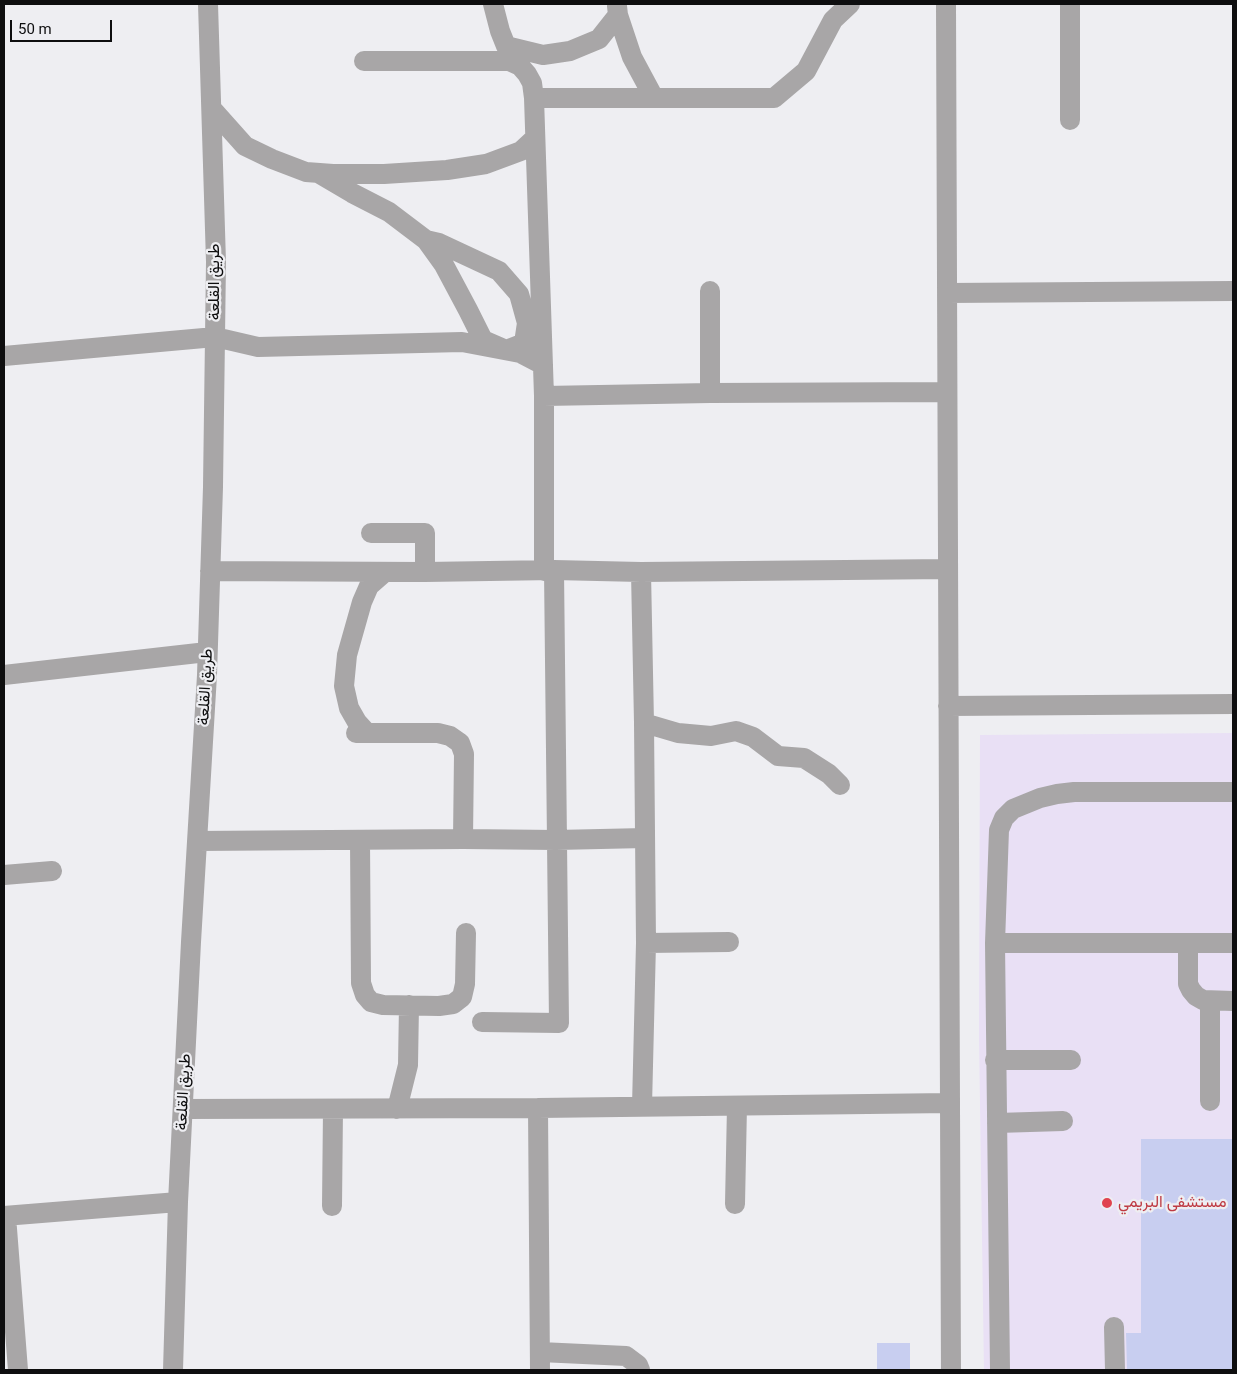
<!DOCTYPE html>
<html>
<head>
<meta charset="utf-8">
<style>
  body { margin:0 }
  #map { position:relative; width:1237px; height:1374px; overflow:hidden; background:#eeeef2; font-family:Roboto,sans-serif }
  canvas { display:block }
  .frame { position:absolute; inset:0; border:5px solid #0e0e0f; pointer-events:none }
  .scale { position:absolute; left:10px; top:20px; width:102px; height:22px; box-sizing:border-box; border:2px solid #0e0e0f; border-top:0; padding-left:6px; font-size:15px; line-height:18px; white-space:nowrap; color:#0e0e0f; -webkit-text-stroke:4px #eeeef2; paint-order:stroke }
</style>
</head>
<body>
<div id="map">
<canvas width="1237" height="1374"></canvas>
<div class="frame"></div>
<div class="scale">50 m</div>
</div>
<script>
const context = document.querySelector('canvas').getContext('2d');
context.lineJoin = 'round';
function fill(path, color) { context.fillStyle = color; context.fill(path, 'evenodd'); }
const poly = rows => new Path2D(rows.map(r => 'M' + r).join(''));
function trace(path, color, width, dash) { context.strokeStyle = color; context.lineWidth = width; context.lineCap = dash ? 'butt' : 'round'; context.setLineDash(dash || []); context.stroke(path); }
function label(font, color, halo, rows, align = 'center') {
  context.font = font + ' Roboto,Vazirmatn,sans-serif'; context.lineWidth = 4.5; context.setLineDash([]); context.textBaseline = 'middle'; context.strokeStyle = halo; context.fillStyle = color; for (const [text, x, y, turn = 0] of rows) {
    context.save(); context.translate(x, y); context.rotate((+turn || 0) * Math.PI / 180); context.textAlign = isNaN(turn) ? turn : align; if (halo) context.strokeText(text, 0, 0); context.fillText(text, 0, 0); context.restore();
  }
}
fill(poly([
  [1233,733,1233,1370,984,1370,979,1036,980,735]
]), '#e9e0f5');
fill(poly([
  [1141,1139,1233,1139,1233,1370,1127,1370,1126,1333,1141,1333],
  [877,1343,910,1343,910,1370,877,1370]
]), '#c8cef0');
trace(poly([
  [493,4,500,31,506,46,543,55,570,51,599,39,618,15],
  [946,4,951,1370],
  [1070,4,1070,120],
  [617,6,618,15,632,57,654,98],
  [364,61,509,61,520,66,527,74,532,83,534,98,544,396,544,571],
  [534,98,774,98,806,71,833,20,850,4],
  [212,109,245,146,272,159,306,172,333,174,384,174,447,170,486,164,521,151,535,138],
  [318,173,352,193,389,212,426,240,444,265,468,310,483,340,506,350,524,343,527,323,519,294,499,271,439,243,426,240],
  [710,291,710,393],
  [947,293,1233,291],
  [4,356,215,337,258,347,462,342,520,353,543,365],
  [544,396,710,393,947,392],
  [371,533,425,533,425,572],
  [210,571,425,572,554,570,641,572,948,569],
  [641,572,644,723,646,943,729,942],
  [4,675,207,652],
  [948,706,1233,704],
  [644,723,678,733,711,736,736,731,753,737,778,756,804,758,829,774,840,785],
  [356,733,438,733,450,736,460,743,464,754,463,839],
  [367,733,357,722,349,708,344,686,347,655,362,602,369,586,385,572],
  [360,840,361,983,365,995,371,1002,383,1005,439,1006,453,1004,462,997,465,984,466,933],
  [197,841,463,839,556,840,645,838],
  [4,875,52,871],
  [995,943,1233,943],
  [1188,943,1188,984,1191,990,1196,996,1203,1000,1233,1001],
  [1210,1001,1210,1101],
  [482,1022,559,1023,554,570],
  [995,1060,1071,1060],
  [642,1106,646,943],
  [538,1108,540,1370],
  [183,1109,538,1108,950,1103],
  [397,1109,408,1065,409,1005],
  [997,1123,1063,1121],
  [735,1204,737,1106],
  [332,1206,333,1109],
  [4,1216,178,1202],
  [6,1216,18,1370],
  [1114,1327,1115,1370],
  [540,1352,626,1356,638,1365,640,1370],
  [173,1370,178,1202,191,942,207,675,213,487,216,262,208,4],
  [1000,1370,995,943,999,830,1004,818,1013,809,1040,798,1057,794,1074,792,1233,792]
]), '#a8a6a7', 20);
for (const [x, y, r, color] of [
  [1107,1203,6,"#e0444e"]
]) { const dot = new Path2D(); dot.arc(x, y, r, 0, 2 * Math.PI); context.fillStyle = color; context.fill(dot); trace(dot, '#eeeef2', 2); }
label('16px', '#0e0e0f', '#eeeef2', [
  ["طريق القلعة",215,282,-90],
  ["طريق القلعة",206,687,-87],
  ["طريق القلعة",184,1092,-87]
]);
label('16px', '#be3a42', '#eeeef2', [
  ["مستشفى البريمي",1118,1203]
], 'left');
</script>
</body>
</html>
